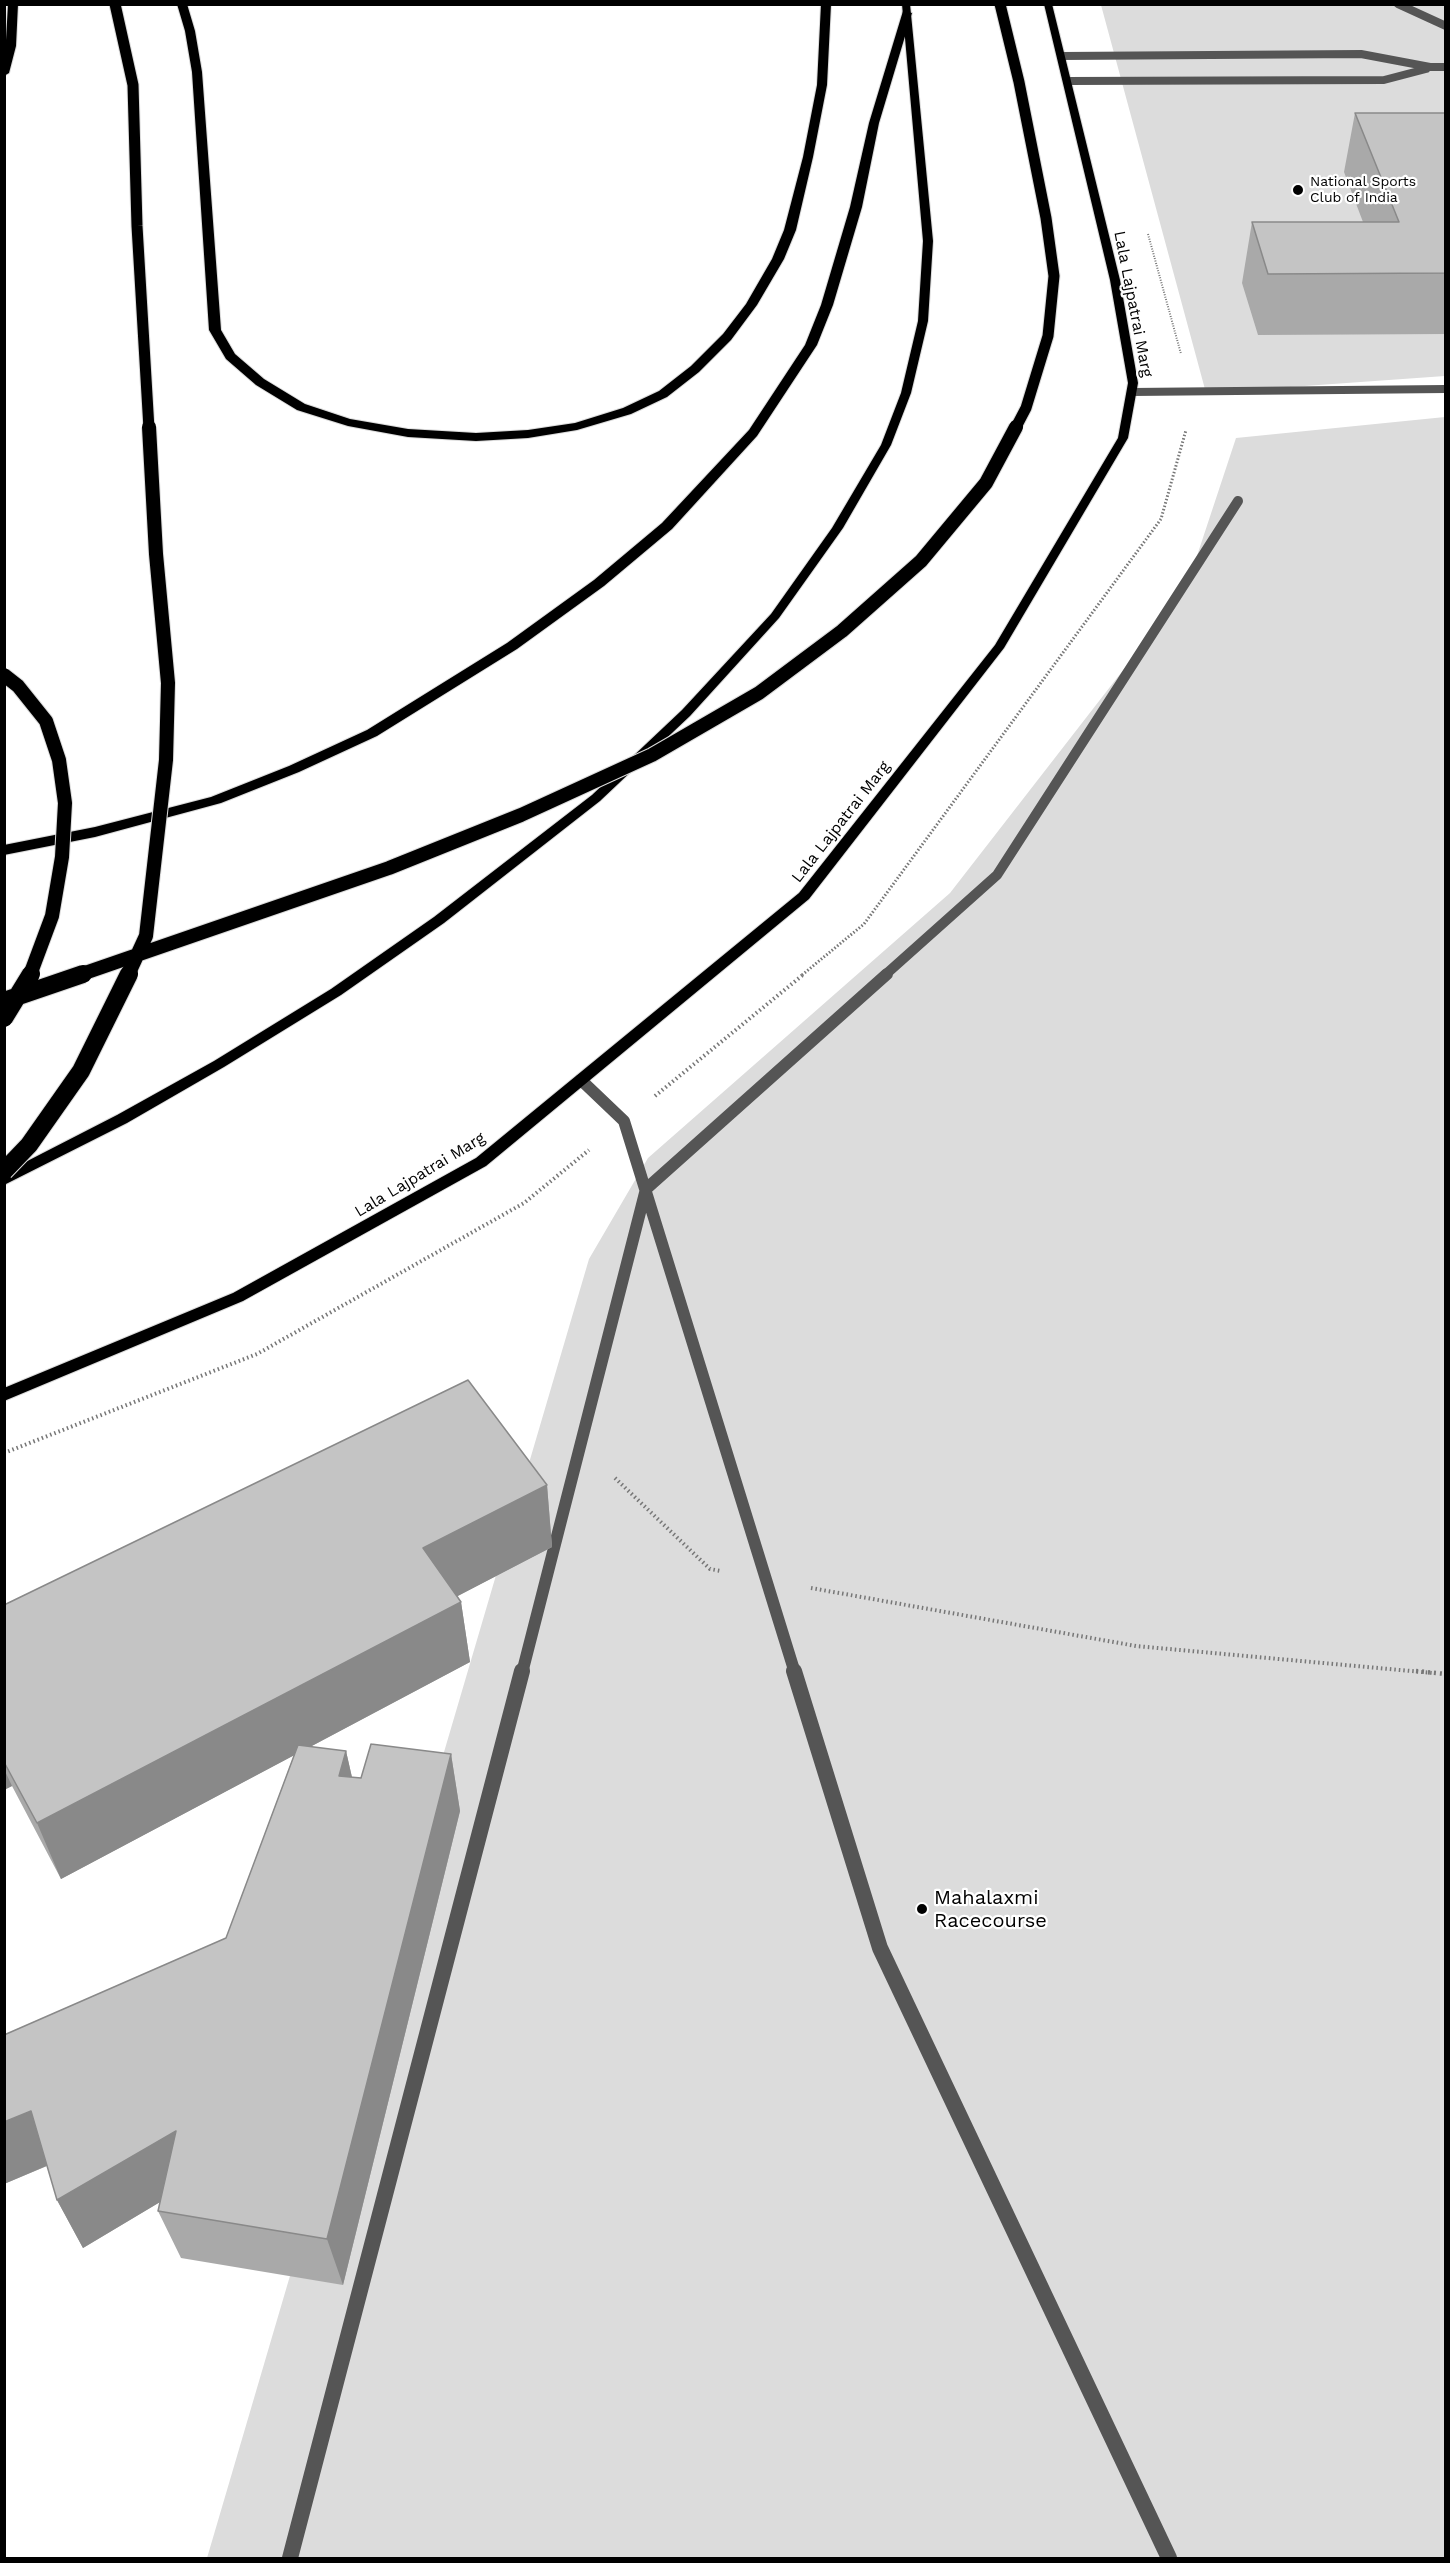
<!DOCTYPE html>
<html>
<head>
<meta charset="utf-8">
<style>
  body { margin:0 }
  #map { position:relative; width:1450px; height:2563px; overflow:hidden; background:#fff; font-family:"Work Sans",sans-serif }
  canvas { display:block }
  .frame { position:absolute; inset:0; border:6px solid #000; pointer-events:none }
</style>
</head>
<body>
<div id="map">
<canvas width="1450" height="2563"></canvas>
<div class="frame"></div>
</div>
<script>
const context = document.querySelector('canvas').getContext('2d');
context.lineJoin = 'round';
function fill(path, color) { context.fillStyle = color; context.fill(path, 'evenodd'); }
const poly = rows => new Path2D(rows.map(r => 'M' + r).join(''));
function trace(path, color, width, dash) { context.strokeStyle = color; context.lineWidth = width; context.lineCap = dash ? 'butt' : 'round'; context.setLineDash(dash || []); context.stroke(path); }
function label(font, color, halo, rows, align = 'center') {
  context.font = font + ' "Work Sans",sans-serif'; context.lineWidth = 4.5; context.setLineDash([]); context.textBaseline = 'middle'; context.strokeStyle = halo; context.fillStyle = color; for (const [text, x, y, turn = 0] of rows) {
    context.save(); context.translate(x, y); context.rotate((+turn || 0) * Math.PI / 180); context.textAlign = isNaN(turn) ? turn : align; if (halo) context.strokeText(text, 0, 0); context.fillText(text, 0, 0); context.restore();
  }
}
fill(poly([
  [1101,5,1445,5,1445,376,1206,393],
  [1445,417,1445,2558,207,2558,589,1259,648,1158,950,893,1186,589,1236,438]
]), '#dcdcdc');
const primary = poly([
  [902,4,910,4,933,241,928,321,911,393,891,445,843,528,779,618,690,716,600,801,444,923,341,995,224,1067,127,1123,4,1185,4,1173,117,1115,214,1061,331,989,434,917,592,795,682,710,771,614,832,528,881,445,901,393,918,321,923,241,902,4],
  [1044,4,1052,4,1120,280,1138,383,1128,438,1004,648,809,899,486,1166,243,1301,4,1401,4,1388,233,1293,476,1158,799,893,995,645,1118,438,1128,383,1110,280,1044,4]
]);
const highway = poly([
  [8,4,18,4,16,46,9,73,4,76,8,4],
  [177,4,187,4,195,31,202,72,221,330,235,354,264,379,305,404,350,419,408,429,476,433,528,430,575,423,623,408,659,391,691,366,723,334,746,304,772,259,784,230,803,157,817,85,821,4,831,4,827,85,813,157,796,230,784,259,757,305,731,340,699,372,667,397,631,414,577,430,528,438,476,441,408,437,348,426,297,410,256,385,226,359,209,330,192,72,185,31,177,4],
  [903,11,912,13,879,123,862,207,833,305,817,345,757,436,672,529,604,586,517,649,377,736,299,772,221,803,95,837,4,855,4,845,95,827,211,797,289,766,367,730,507,643,594,580,662,523,749,430,805,345,821,305,850,207,869,123,903,11]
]);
trace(primary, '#dbdbdb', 2);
trace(highway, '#dbdbdb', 2);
trace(poly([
  [1148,234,1181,354]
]), '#777', 2, [1, 1.5]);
trace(poly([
  [802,975,864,924,1161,519,1186,430]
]), '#777', 3, [1.5, 2]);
trace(poly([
  [655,1096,804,974],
  [4,1453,257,1354,524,1203,589,1150],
  [615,1478,710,1569,721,1571],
  [811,1588,1136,1646,1433,1673]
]), '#777', 4, [1.5, 3]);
trace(poly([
  [1416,1671,1446,1674]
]), '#777', 4.5, [2, 4]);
trace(poly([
  [1398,4,1446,26],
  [1061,56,1361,54,1430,67,1446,67],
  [1067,81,1384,80,1426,69],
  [1132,392,1446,389]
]), '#555', 8);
trace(poly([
  [885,975,997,875,1238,501]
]), '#555', 10);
trace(poly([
  [581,1080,624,1121,795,1673],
  [522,1673,646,1189,887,974]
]), '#555', 12);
trace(poly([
  [794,1671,880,1948,1169,2558],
  [290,2558,522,1671]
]), '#555', 16);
fill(primary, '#000');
fill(highway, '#000');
const highwayBridgeFar2 = poly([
  [115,4,133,85,137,226,149,429],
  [1000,4,1019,82,1046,218,1054,276,1048,336,1026,408,1015,429]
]);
const highwayBridgeFar1 = poly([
  [4,675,18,686,46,721,59,760,65,803,62,857,52,916,30,975],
  [79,975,389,868,521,815,652,755,759,693,842,631,921,561,986,483,1016,427],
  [128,975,146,936,166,760,168,683,156,554,149,427]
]);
const highwayBridge = poly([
  [4,1001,83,974],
  [4,1018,31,974],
  [4,1171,29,1145,81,1071,129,974]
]);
trace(highwayBridgeFar2, '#dbdbdb', 13, []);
trace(highwayBridgeFar1, '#dbdbdb', 16, []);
trace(highwayBridge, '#dbdbdb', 20, []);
trace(highwayBridgeFar2, '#000', 11);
trace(highwayBridgeFar1, '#000', 14);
trace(highwayBridge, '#000', 18);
fill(poly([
  [1355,113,1446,113,1446,334,1258,335,1242,283,1252,222,1363,222,1344,172],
  [547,1485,552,1547,457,1596,461,1602,470,1662,310,1747,346,1751,352,1777,361,1778,451,1754,460,1811,343,2285,181,2258,158,2211,160,2202,83,2248,57,2200,47,2166,4,2184,4,2035,226,1938,294,1755,61,1879,12,1786,4,1790,4,1605]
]), '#a9a9a9');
fill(poly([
  [547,1485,552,1547,433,1609,423,1548],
  [461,1602,470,1662,61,1879,37,1823],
  [346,1751,359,1809,339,1776],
  [451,1754,460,1811,343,2285,327,2239],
  [4,1769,12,1786,4,1790],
  [31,2111,58,2161,4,2184,4,2122],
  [176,2131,197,2180,83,2248,57,2200]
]), '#898989');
const building = poly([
  [1355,113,1446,113,1446,273,1268,274,1252,222,1399,222,1355,113],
  [468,1380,547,1485,423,1548,461,1602,37,1823,4,1762,4,1605,468,1380],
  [371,1744,451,1754,327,2239,158,2211,176,2131,57,2200,31,2111,4,2122,4,2035,226,1938,298,1745,346,1751,339,1776,361,1778,371,1744]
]);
fill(building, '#c4c4c4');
trace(building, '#898989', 1.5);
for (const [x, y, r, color] of [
  [1298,190,6,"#000"],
  [922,1909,6,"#000"]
]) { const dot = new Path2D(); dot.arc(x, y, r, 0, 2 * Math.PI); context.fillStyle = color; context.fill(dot); trace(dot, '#fff', 2); }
label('14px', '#000', '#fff', [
  ["National Sports",1310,182],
  ["Club of India",1310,198]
], 'left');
label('16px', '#000', '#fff', [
  ["Lala Lajpatrai Marg",1133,304,79],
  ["Lala Lajpatrai Marg",841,822,-52],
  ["Lala Lajpatrai Marg",420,1175,-31]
]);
label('20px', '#000', '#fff', [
  ["Mahalaxmi",934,1898],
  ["Racecourse",934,1921]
], 'left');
</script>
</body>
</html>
